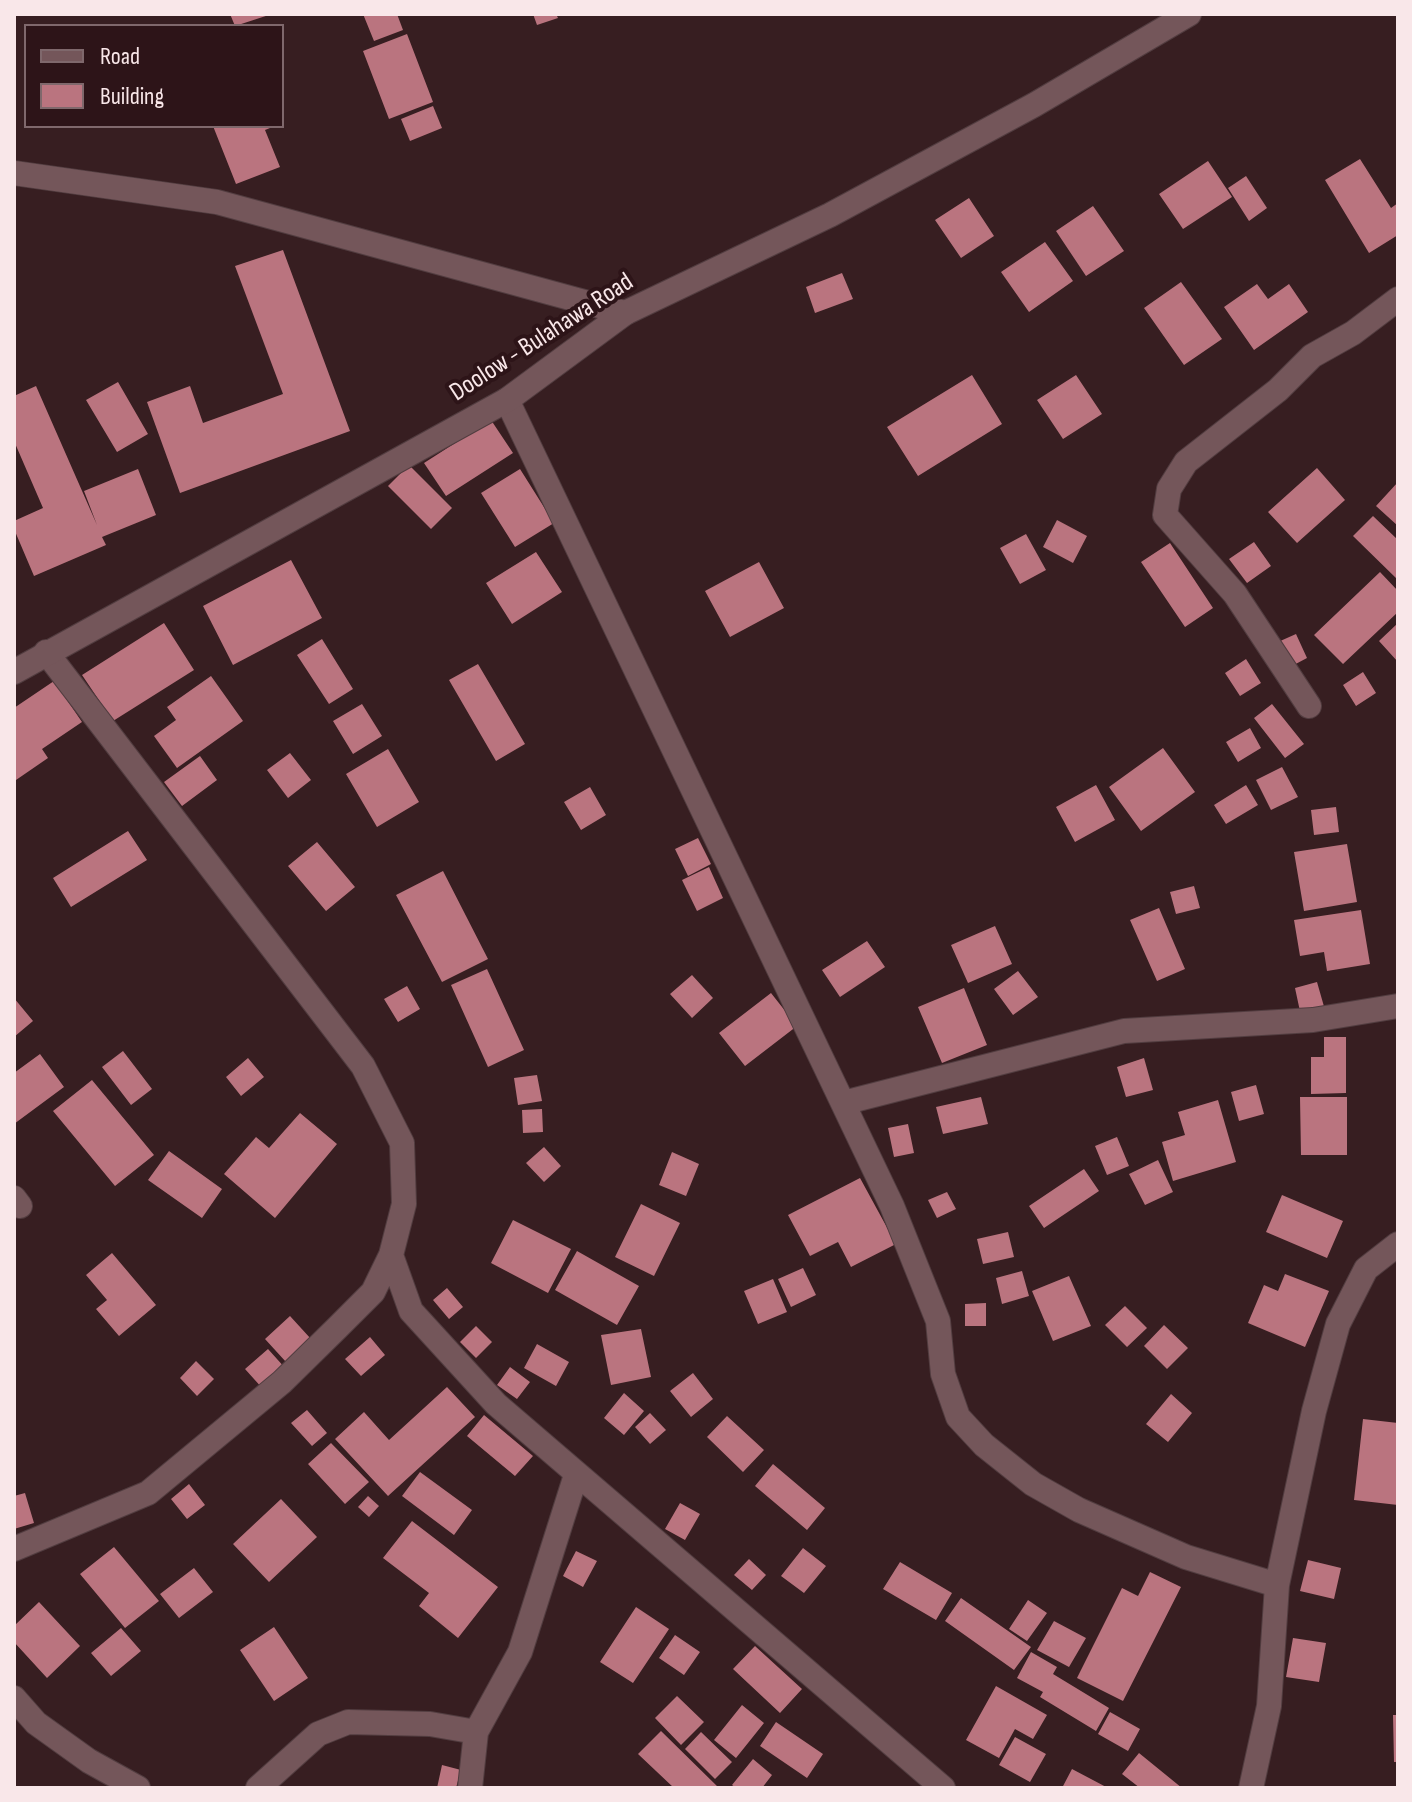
<!DOCTYPE html>
<html>
<head>
<meta charset="utf-8">
<style>
  body { margin:0 }
  #map { position:relative; width:1412px; height:1802px; overflow:hidden; background:#371e21; font-family:"Sofia Sans Condensed",sans-serif }
  canvas { display:block }
  .frame { position:absolute; inset:0; border:16px solid #f9e7e9; pointer-events:none }
  .legend { position:absolute; left:24px; top:24px; width:260px; height:104px; box-sizing:border-box; background:#2d1418; border:2px solid #7f686c; margin:0; padding:10px 14px; list-style:none; font-size:24px; color:#f9e7e9 }
  .legend li { display:flex; align-items:center; gap:16px; height:40px }
  .legend b { width:40px; border:2px solid #7f686c }
</style>
</head>
<body>
<div id="map">
<canvas width="1412" height="1802"></canvas>
<div class="frame"></div>
<ul class="legend">
<li><b style="height:10px;background:#74565a"></b>Road</li>
<li><b style="height:22px;background:#ba747f"></b>Building</li>
</ul>
</div>
<script>
const context = document.querySelector('canvas').getContext('2d');
context.lineJoin = 'round';
function fill(path, color) { context.fillStyle = color; context.fill(path, 'evenodd'); }
const poly = rows => new Path2D(rows.map(r => 'M' + r).join(''));
function trace(path, color, width, dash) { context.strokeStyle = color; context.lineWidth = width; context.lineCap = dash ? 'butt' : 'round'; context.setLineDash(dash || []); context.stroke(path); }
function label(font, color, halo, rows, align = 'center') {
  context.font = font + ' "Sofia Sans Condensed",sans-serif'; context.lineWidth = 8; context.setLineDash([]); context.textBaseline = 'middle'; context.strokeStyle = halo; context.fillStyle = color; for (const [text, x, y, turn = 0] of rows) {
    context.save(); context.translate(x, y); context.rotate((+turn || 0) * Math.PI / 180); context.textAlign = isNaN(turn) ? turn : align; if (halo) context.strokeText(text, 0, 0); context.fillText(text, 0, 0); context.restore();
  }
}
fill(poly([
  [230,14,272,14,235,26],
  [363,14,397,14,403,30,374,41],
  [533,14,556,14,558,18,537,25],
  [407,34,433,102,389,119,363,51],
  [433,106,442,128,410,141,401,119],
  [213,126,275,126,265,130,280,167,236,184],
  [1360,159,1391,208,1398,203,1398,235,1369,253,1325,180],
  [1208,161,1232,197,1183,229,1159,194],
  [1246,176,1267,208,1249,221,1228,188],
  [969,198,994,236,961,258,935,220],
  [1093,206,1124,251,1086,276,1056,231],
  [1045,242,1073,281,1029,312,1001,272],
  [283,250,350,431,180,493,147,402,190,386,203,423,283,394,235,266],
  [842,273,853,299,815,313,806,287],
  [1181,282,1222,339,1184,365,1144,308],
  [1257,284,1268,299,1289,284,1308,312,1254,350,1224,307],
  [972,375,1002,424,918,476,887,427],
  [1076,375,1102,414,1063,439,1037,400],
  [118,382,148,434,117,452,86,400],
  [36,386,97,525,84,491,138,469,156,515,102,537,106,545,34,576,14,529,14,521,43,508,14,441,14,396],
  [491,420,513,453,446,496,424,463],
  [409,465,452,508,431,529,388,486],
  [1317,468,1345,500,1297,543,1268,512],
  [520,469,554,523,515,547,481,493],
  [1398,482,1398,526,1376,506],
  [1373,516,1398,540,1398,580,1353,536],
  [1057,520,1087,536,1073,563,1043,547],
  [1026,534,1046,570,1020,584,1000,548],
  [1254,542,1271,566,1247,583,1229,559],
  [1170,543,1213,608,1185,627,1141,562],
  [536,552,562,592,512,624,486,583],
  [291,560,322,618,233,665,203,606],
  [759,562,784,608,730,637,705,591],
  [1380,572,1398,591,1398,612,1343,664,1314,635],
  [164,623,194,670,113,721,82,675],
  [1398,623,1398,662,1379,641],
  [1296,634,1307,658,1290,667,1278,642],
  [322,639,353,689,329,704,297,655],
  [1246,659,1261,683,1240,696,1225,673],
  [478,664,525,744,496,761,449,680],
  [1363,672,1376,693,1356,706,1343,685],
  [211,676,243,721,177,768,154,736,176,720,167,707],
  [54,681,82,722,42,749,48,758,16,780,14,708],
  [362,704,382,736,353,754,333,721],
  [1272,704,1304,744,1285,758,1254,718],
  [1250,728,1261,748,1238,762,1226,742],
  [1163,748,1195,792,1141,831,1109,787],
  [388,749,419,802,377,827,346,774],
  [290,753,311,780,288,798,267,770],
  [200,756,217,780,182,806,164,782],
  [1282,767,1298,797,1271,810,1256,780],
  [1096,785,1115,820,1075,842,1056,807],
  [1246,785,1258,805,1226,824,1214,805],
  [590,787,606,815,581,830,564,802],
  [1336,807,1339,832,1314,835,1311,810],
  [128,831,147,860,71,907,53,878],
  [698,838,711,864,688,876,675,849],
  [317,842,355,887,326,911,288,866],
  [1347,844,1357,902,1304,911,1294,852],
  [709,867,723,898,697,911,682,880],
  [443,871,488,959,442,982,396,895],
  [1194,886,1200,908,1176,914,1170,892],
  [1159,908,1185,969,1157,981,1130,920],
  [1361,910,1370,964,1327,971,1324,952,1300,956,1294,920],
  [995,926,1012,964,968,983,951,945],
  [867,941,885,967,840,997,822,970],
  [487,969,524,1050,488,1067,451,985],
  [1018,971,1038,997,1013,1015,994,989],
  [692,975,713,998,692,1018,670,994],
  [1317,982,1325,1010,1301,1016,1295,988],
  [407,986,420,1009,398,1022,384,999],
  [964,988,987,1045,942,1063,918,1007],
  [771,993,797,1026,745,1066,719,1033],
  [14,998,33,1021,14,1037],
  [1324,1037,1346,1037,1346,1093,1311,1094,1311,1057,1324,1057],
  [123,1051,152,1089,131,1105,102,1067],
  [40,1054,64,1087,14,1124,14,1073],
  [248,1058,264,1077,241,1096,226,1077],
  [1144,1058,1153,1090,1126,1097,1117,1067],
  [537,1075,542,1101,518,1105,514,1078],
  [92,1080,154,1155,115,1186,53,1111],
  [1256,1085,1264,1114,1239,1121,1231,1092],
  [981,1097,988,1124,943,1134,936,1107],
  [1300,1097,1347,1097,1347,1155,1301,1155],
  [1218,1100,1236,1162,1173,1181,1162,1142,1185,1135,1178,1112],
  [542,1109,543,1132,523,1133,522,1110],
  [300,1113,337,1144,275,1218,224,1174,256,1137,269,1148],
  [908,1124,914,1153,894,1157,888,1128],
  [1117,1137,1129,1166,1107,1175,1095,1146],
  [544,1147,561,1166,544,1182,526,1163],
  [169,1151,222,1189,202,1218,148,1180],
  [672,1152,699,1164,686,1196,659,1185],
  [1158,1160,1173,1192,1145,1205,1129,1174],
  [1084,1169,1099,1191,1044,1228,1029,1206],
  [860,1178,896,1244,851,1267,838,1242,810,1256,788,1215],
  [947,1192,956,1209,937,1218,928,1200],
  [1282,1195,1343,1221,1327,1258,1266,1232],
  [641,1204,680,1223,654,1276,615,1257],
  [513,1220,571,1249,548,1293,491,1263],
  [1008,1232,1014,1257,983,1264,977,1239],
  [577,1251,639,1286,617,1325,555,1290],
  [112,1253,156,1305,119,1336,96,1309,107,1300,86,1275],
  [803,1268,816,1295,791,1307,778,1279],
  [1022,1271,1029,1296,1002,1304,996,1278],
  [1285,1274,1329,1291,1305,1347,1248,1323,1264,1285,1278,1291],
  [1069,1276,1091,1326,1053,1341,1032,1291],
  [773,1279,787,1312,758,1324,744,1291],
  [447,1288,463,1307,449,1319,433,1300],
  [986,1303,986,1326,965,1326,965,1304],
  [1125,1306,1147,1328,1127,1347,1105,1325],
  [290,1316,311,1339,286,1362,265,1339],
  [1164,1325,1188,1348,1167,1369,1144,1346],
  [476,1326,492,1342,476,1358,460,1342],
  [641,1329,651,1377,611,1385,601,1335],
  [370,1337,385,1355,361,1376,345,1359],
  [537,1344,569,1362,556,1386,524,1368],
  [268,1349,286,1369,263,1389,245,1369],
  [196,1361,214,1379,197,1396,180,1378],
  [510,1367,530,1382,517,1399,497,1385],
  [693,1373,713,1399,691,1417,670,1391],
  [447,1387,475,1417,388,1496,335,1439,364,1412,389,1440],
  [624,1393,644,1411,624,1435,604,1418],
  [1171,1394,1192,1413,1168,1442,1146,1424],
  [307,1410,327,1433,312,1446,291,1423],
  [650,1413,666,1430,650,1444,635,1427],
  [484,1415,533,1456,515,1476,467,1436],
  [727,1416,764,1450,743,1472,707,1437],
  [1363,1419,1398,1423,1398,1505,1354,1500],
  [331,1443,369,1482,345,1504,308,1464],
  [773,1464,825,1508,807,1530,755,1486],
  [420,1472,472,1510,454,1535,402,1496],
  [189,1484,205,1505,187,1519,171,1499],
  [25,1493,34,1523,14,1529,14,1496],
  [368,1496,379,1506,369,1517,358,1507],
  [281,1499,317,1537,269,1582,233,1544],
  [680,1503,700,1514,685,1540,665,1529],
  [412,1521,498,1587,458,1638,419,1606,429,1593,383,1558],
  [114,1547,159,1601,125,1628,80,1574],
  [803,1548,826,1566,804,1593,781,1576],
  [576,1551,597,1561,583,1587,563,1576],
  [749,1559,766,1575,752,1590,734,1575],
  [1308,1560,1341,1568,1334,1599,1300,1591],
  [900,1562,952,1593,936,1620,883,1589],
  [194,1568,213,1592,179,1618,160,1594],
  [1150,1572,1181,1587,1123,1701,1077,1678,1122,1588,1138,1596],
  [961,1598,1031,1647,1014,1670,945,1621],
  [1028,1600,1047,1613,1027,1641,1009,1629],
  [39,1602,80,1646,47,1678,14,1642,14,1626],
  [636,1607,669,1629,633,1683,600,1662],
  [1054,1621,1086,1638,1069,1667,1037,1650],
  [274,1627,308,1678,274,1701,240,1650],
  [121,1628,141,1651,111,1676,91,1653],
  [675,1635,700,1652,684,1675,659,1658],
  [1293,1638,1326,1643,1319,1682,1286,1677],
  [755,1646,802,1689,780,1713,733,1669],
  [1031,1652,1057,1667,1053,1674,1109,1708,1096,1731,1040,1697,1043,1692,1017,1678],
  [996,1686,1047,1715,1033,1739,1015,1729,999,1758,966,1740],
  [677,1696,704,1722,681,1745,655,1718],
  [742,1705,764,1723,736,1758,714,1740],
  [1110,1712,1140,1729,1128,1751,1098,1734],
  [1393,1715,1398,1715,1398,1762,1394,1762],
  [776,1722,823,1754,807,1778,760,1746],
  [661,1731,719,1788,674,1788,638,1754],
  [701,1732,732,1762,715,1779,685,1749],
  [1015,1737,1046,1754,1030,1782,999,1765],
  [1139,1753,1182,1788,1140,1788,1122,1774],
  [753,1759,772,1775,762,1788,736,1788,732,1785],
  [442,1765,461,1770,456,1788,437,1788],
  [1072,1769,1108,1788,1062,1788]
]), '#ba747f');
const street = poly([
  [14,173,217,202,625,313],
  [507,400,892,1206,938,1321,943,1374,958,1417,984,1445,1033,1484,1079,1510,1186,1557,1277,1585],
  [46,652,363,1066,402,1143,404,1204,391,1255,411,1311,496,1404,943,1788],
  [1309,706,1235,594,1165,515,1169,489,1186,462,1278,390,1312,356,1353,333,1398,299],
  [843,1103,1124,1031,1313,1020,1398,1006],
  [14,1198,20,1206],
  [14,1549,148,1493,282,1382,337,1328,373,1292,391,1255],
  [14,1698,36,1723,89,1761,138,1788],
  [258,1788,318,1734,348,1722,430,1724,476,1732],
  [470,1788,476,1732,520,1652,576,1475],
  [1251,1788,1269,1706,1277,1585,1314,1411,1338,1324,1366,1269,1398,1244]
]);
const secondary = poly([
  [14,672,507,400,625,313,830,215,1034,105,1189,14]
]);
trace(street, '#523d40', 26);
trace(secondary, '#523d40', 26);
trace(street, '#74565a', 24);
trace(secondary, '#74565a', 24);
label('26px', '#f9e7e9', '#2d1418', [
  ["Doolow - Bulahawa Road",542,338,-33]
]);
</script>
</body>
</html>
